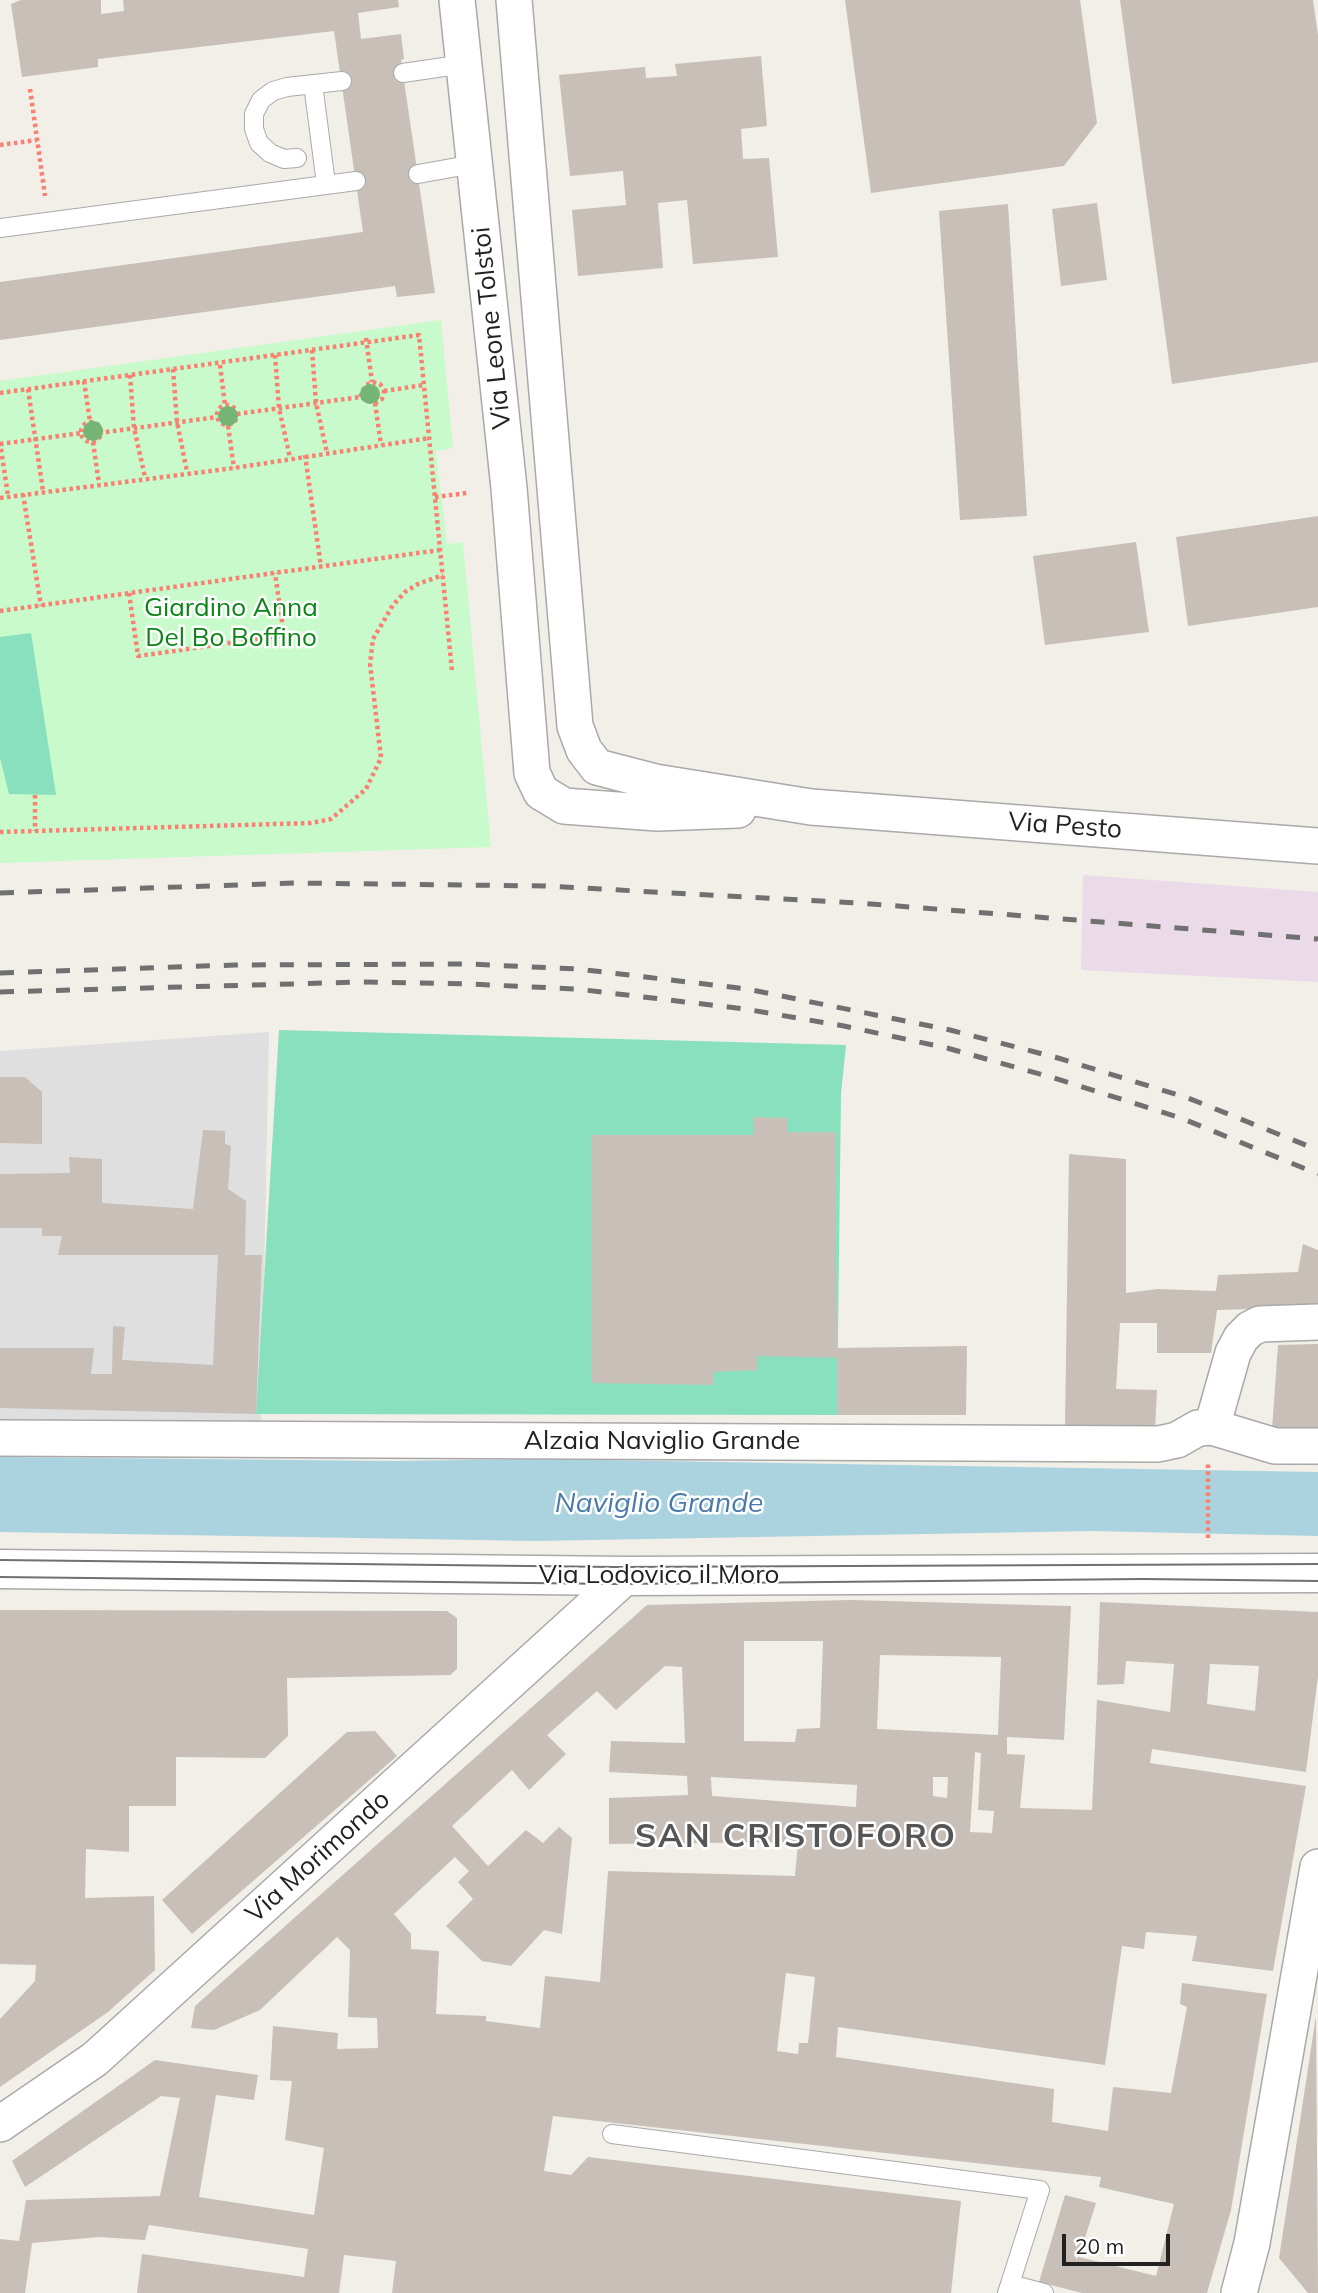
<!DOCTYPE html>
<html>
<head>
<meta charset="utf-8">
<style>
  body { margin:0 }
  #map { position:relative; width:1318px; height:2293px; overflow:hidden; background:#f2efe9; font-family:Mulish,sans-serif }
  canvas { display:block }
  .scale { position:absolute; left:1062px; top:2234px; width:108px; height:32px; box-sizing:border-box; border:4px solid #222; border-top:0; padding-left:9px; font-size:21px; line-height:24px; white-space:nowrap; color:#222; -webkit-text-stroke:5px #fff; paint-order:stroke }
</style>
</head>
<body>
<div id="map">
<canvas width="1318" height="2293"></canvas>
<div class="scale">20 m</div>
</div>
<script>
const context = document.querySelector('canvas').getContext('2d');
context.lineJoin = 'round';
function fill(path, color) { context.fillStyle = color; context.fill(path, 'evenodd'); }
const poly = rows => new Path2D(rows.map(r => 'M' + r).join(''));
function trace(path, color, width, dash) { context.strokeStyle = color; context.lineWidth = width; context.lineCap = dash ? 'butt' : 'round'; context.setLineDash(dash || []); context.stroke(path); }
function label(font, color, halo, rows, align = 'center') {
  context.font = font + ' Mulish,sans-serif'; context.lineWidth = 5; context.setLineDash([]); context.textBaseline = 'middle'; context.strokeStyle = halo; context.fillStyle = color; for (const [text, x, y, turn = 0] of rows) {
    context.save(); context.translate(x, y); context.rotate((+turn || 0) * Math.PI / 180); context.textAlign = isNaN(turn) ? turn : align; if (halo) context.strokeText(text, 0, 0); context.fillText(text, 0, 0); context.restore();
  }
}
fill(poly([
  [269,1032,261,1426,0,1434,0,1051]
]), '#e0dfdf');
fill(poly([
  [1083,875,1318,892,1318,982,1081,970]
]), '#ebdbe8');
fill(poly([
  [441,320,453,448,436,451,447,544,463,542,491,847,0,863,0,381]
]), '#c8facc');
fill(poly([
  [31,633,56,795,9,794,0,758,0,637],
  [279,1030,846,1045,841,1094,837,1415,256,1414]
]), '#88e0be');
fill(poly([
  [0,1457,394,1461,541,1459,1318,1472,1318,1536,1092,1531,536,1541,0,1532]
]), '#aad3df');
fill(poly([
  [21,0,101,0,101,14,124,11,123,0,398,0,399,7,358,13,361,39,401,34,404,59,401,60,435,293,397,297,395,286,0,340,0,282,363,232,334,31,98,59,98,67,22,77,11,4],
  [845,0,1080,0,1097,123,1064,166,871,193],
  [1120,0,1313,0,1318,35,1318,362,1172,384],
  [761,56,767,126,741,129,743,159,769,158,778,257,693,264,687,200,658,203,663,268,578,276,572,210,626,205,623,171,570,176,559,75,645,67,646,78,677,76,675,64],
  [1097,203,1107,280,1061,286,1052,209],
  [1008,204,1027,516,960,520,939,211],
  [1318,516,1318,607,1188,626,1176,537],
  [1136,542,1149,632,1045,645,1033,556],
  [0,1077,25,1077,42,1092,42,1144,0,1143],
  [754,1117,788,1118,788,1132,835,1132,837,1348,967,1346,966,1415,837,1415,837,1358,757,1356,757,1370,713,1372,713,1385,592,1383,591,1135,753,1135],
  [203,1130,225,1131,225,1144,231,1146,228,1189,246,1201,245,1255,262,1255,256,1414,0,1408,0,1348,94,1348,91,1374,112,1374,113,1326,125,1327,122,1360,213,1365,218,1255,58,1255,62,1236,42,1236,42,1228,0,1228,0,1174,70,1173,69,1157,102,1159,102,1203,193,1209],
  [1069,1154,1126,1159,1126,1293,1158,1289,1216,1291,1218,1275,1298,1272,1303,1244,1318,1250,1318,1307,1217,1310,1211,1353,1157,1353,1157,1323,1120,1323,1116,1389,1157,1390,1155,1430,1065,1426],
  [1318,1344,1318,1429,1272,1429,1278,1345],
  [850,1600,1071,1606,1064,1740,1007,1737,1007,1754,1025,1755,1020,1808,1092,1810,1097,1700,1170,1712,1174,1664,1126,1661,1124,1684,1097,1685,1100,1602,1318,1612,1318,1676,1306,1772,1152,1749,1150,1763,1306,1786,1273,1971,1192,1961,1197,1936,1146,1932,1144,1949,1122,1946,1105,2065,838,2027,836,2057,1054,2089,1052,2122,1108,2131,1113,2087,1171,2093,1187,2007,1180,2004,1182,1983,1267,1994,1231,2210,1207,2293,1082,2293,1039,2282,1065,2195,1096,2203,1079,2257,1156,2276,1174,2204,1099,2187,1101,2177,553,2116,544,2171,571,2175,588,2157,961,2201,951,2293,392,2293,396,2261,344,2255,339,2293,137,2293,142,2254,304,2277,308,2249,149,2225,145,2240,99,2237,32,2243,25,2293,0,2293,0,2239,19,2241,26,2200,160,2196,180,2098,161,2096,25,2187,12,2161,155,2060,258,2075,254,2100,216,2095,199,2197,314,2215,324,2148,285,2140,292,2081,270,2080,273,2026,338,2033,337,2049,378,2048,377,2018,348,2017,350,1950,337,1937,260,2010,214,2030,191,2028,195,2006,647,1605],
  [744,1641,823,1641,820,1728,797,1729,795,1742,744,1741],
  [880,1655,1001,1657,998,1735,877,1729],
  [1210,1664,1259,1666,1255,1711,1207,1704],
  [665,1666,682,1667,685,1743,611,1741,609,1772,687,1776,688,1795,609,1798,609,1844,798,1842,795,1876,608,1871,600,1982,545,1976,540,2028,486,2021,486,2016,436,2014,439,1951,411,1949,411,1934,394,1914,455,1857,469,1871,458,1882,473,1899,446,1926,482,1961,511,1966,544,1930,562,1934,572,1838,559,1827,543,1843,526,1830,488,1866,452,1826,512,1770,529,1790,566,1754,547,1735,597,1691,616,1710],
  [975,1752,981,1753,978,1810,994,1811,992,1833,970,1832],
  [711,1777,857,1785,856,1807,712,1796],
  [933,1777,948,1777,947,1798,933,1796],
  [786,1973,815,1977,808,2043,799,2043,798,2054,777,2051],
  [0,1610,447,1611,457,1618,457,1669,450,1675,287,1678,288,1736,265,1758,176,1757,176,1806,129,1806,129,1852,86,1849,85,1898,154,1896,155,1970,108,2012,0,2087,0,2019,35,1981,36,1965,0,1964],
  [375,1731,397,1756,192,1934,162,1900,347,1732],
  [1316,2016,1318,2293,1308,2293,1279,2258]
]), '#c7bfb8');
const service = poly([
  [403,73,464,64],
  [313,84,326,184],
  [297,158,284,159,270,153,259,143,254,129,254,114,261,100,273,91,287,87,342,81],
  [418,174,474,164],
  [0,228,356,181],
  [612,2134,1040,2190,1010,2284],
  [1007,2293,1010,2284,1044,2293]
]);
const minor = poly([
  [457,0,509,488,532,773,541,792,564,806,657,813,738,810],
  [514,0,575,726,584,750,597,767,655,782,811,807,1318,846],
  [1212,1427,1233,1353,1241,1338,1250,1329,1260,1324,1318,1322],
  [0,1438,1158,1444,1177,1440,1198,1428,1212,1427,1275,1446,1318,1446],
  [0,2124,95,2059,626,1576],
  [1239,2293,1252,2243,1318,1867]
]);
const tertiary = poly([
  [0,1569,626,1576,1318,1573]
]);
trace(service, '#a9a9a9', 20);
trace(minor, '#a9a9a9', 38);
trace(tertiary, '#a9a9a9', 41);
trace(poly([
  [30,89,45,196],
  [0,145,37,140],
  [366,338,372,382],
  [312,350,316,403,327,453],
  [275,355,279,408,290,458],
  [220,365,225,405],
  [173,369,177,422,187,472],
  [130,375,134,428,145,477],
  [84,381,90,421],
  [28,389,43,491],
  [384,391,424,385],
  [0,393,419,335,452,671],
  [360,397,365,386,372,382,380,384,384,391],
  [375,403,381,445],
  '217 415a10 10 0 1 1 20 0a10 10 0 1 1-20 0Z',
  [237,414,360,397,375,403,382,399,384,391],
  '81 432a10 10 0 1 1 20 0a10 10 0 1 1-20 0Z',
  [228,426,234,468],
  [99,433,217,417],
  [0,442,8,496],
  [93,442,99,484],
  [0,444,81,433],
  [305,455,321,567],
  [23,494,41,606],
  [435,497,467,493],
  [0,498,234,468,429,438],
  [129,593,138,656,174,651,284,635,275,573],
  [0,611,440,550],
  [35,795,35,831],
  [0,832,311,823,331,819,366,789,381,758,370,664,373,639,393,605,405,592,418,584,443,575],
  [1208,1538,1208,1463]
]), '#fa8072', 4.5, [3.5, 3.5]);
trace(service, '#fff', 18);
trace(minor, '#fff', 35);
trace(tertiary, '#fff', 38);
trace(poly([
  [0,1560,615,1567,1318,1564],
  [0,1577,617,1584,1143,1579,1318,1581]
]), '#707070', 2);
trace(poly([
  [0,893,297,883,544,886,859,903,1318,939],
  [0,973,235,965,468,964,578,969,747,989,950,1030,1058,1058,1188,1098,1318,1150],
  [0,992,362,982,469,984,576,989,745,1009,844,1026,947,1048,1054,1078,1181,1118,1318,1174]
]), '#707070', 5, [14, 14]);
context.fillStyle = '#74b475';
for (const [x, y] of [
  [370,394],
  [228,416],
  [93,431]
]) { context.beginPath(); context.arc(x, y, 10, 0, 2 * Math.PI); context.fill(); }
label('26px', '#222', '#fff', [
  ["Via Leone Tolstoi",492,328,-96],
  ["Via Pesto",1065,826,4],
  ["Alzaia Naviglio Grande",662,1441],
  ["Via Lodovico il Moro",659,1575],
  ["Via Morimondo",318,1857,-42]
]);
label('26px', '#0c8416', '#fff', [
  ["Giardino Anna",231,608],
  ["Del Bo Boffino",231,638]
]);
label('italic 28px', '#4a7aab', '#fff', [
  ["Naviglio Grande",659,1504]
]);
context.letterSpacing = '2px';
label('bold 33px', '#555', '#fff', [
  ["SAN CRISTOFORO",796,1837]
]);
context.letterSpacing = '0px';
</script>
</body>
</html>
